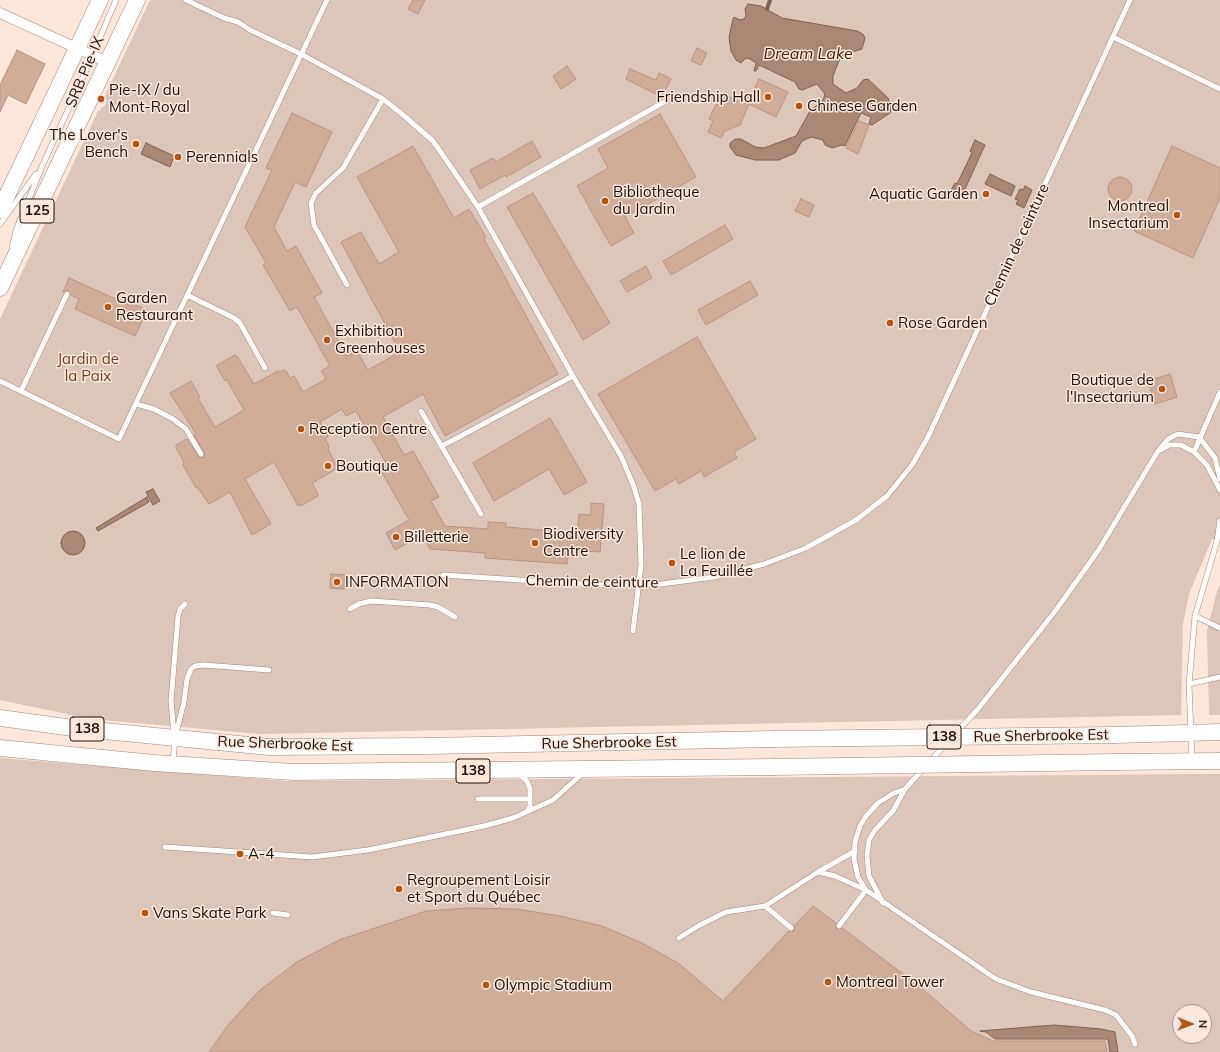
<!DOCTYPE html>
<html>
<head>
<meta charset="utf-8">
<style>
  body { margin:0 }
  #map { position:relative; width:1220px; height:1052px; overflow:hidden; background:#fce7dd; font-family:Mulish,sans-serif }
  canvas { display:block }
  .north { position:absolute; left:1172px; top:1004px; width:40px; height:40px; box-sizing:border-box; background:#fce7dd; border:1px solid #a39289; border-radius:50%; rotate:91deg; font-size:11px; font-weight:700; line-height:16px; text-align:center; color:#1d120c }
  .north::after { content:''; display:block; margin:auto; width:14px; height:18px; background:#b55410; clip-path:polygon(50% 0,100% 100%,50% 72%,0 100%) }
</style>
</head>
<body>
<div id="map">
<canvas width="1220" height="1052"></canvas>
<div class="north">N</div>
</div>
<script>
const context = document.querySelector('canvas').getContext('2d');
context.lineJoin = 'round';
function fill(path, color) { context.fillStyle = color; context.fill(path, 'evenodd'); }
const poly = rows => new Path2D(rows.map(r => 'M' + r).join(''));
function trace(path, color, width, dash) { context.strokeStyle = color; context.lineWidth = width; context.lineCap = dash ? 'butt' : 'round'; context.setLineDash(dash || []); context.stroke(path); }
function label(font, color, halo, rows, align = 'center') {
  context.font = font + ' Mulish,sans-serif'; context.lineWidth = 3; context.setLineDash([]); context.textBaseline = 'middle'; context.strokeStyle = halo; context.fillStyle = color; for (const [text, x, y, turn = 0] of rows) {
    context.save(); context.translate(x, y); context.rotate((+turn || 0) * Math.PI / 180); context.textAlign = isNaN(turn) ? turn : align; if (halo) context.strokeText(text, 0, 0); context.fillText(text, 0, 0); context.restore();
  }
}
fill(poly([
  [150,0,1220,0,1220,540,1212,539,1189,594,1183,624,1181,715,260,734,91,719,0,700,0,319,98,111,100,111,102,107,104,107,107,100,104,98],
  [1220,584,1220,715,1209,715,1207,631,1217,591],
  [0,758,286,781,1220,774,1220,1052,0,1052],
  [1180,1012,1204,1012,1204,1036,1180,1036]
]), '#dbc6bb');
const water = poly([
  [748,4,761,6,782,18,857,31,863,34,865,38,862,49,846,54,840,58,833,76,833,84,846,93,857,88,863,80,868,79,888,98,891,108,890,113,872,125,869,124,871,117,861,113,845,146,842,145,832,148,825,145,823,140,811,137,802,141,795,153,779,160,755,160,736,155,730,147,730,143,735,139,741,139,755,147,764,148,796,136,810,111,823,100,825,94,817,84,802,90,799,89,795,82,759,65,756,71,754,71,756,63,750,59,746,58,741,63,736,60,731,51,729,37,733,19,734,17,740,20,744,19,746,16,745,9,748,4],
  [975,140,985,145,960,200,949,194,955,183,957,184,972,153,970,151,975,140],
  [146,143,174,156,170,167,141,154,146,143],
  [990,174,1015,186,1011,196,985,184,990,174],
  [1025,186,1032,190,1024,208,1016,204,1018,200,1015,199,1020,189,1023,190,1025,186],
  [153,489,160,501,153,505,146,492,153,489],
  [147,497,149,502,98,531,96,528,147,497],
  '61 543a12 12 0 1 1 24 0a12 12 0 1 1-24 0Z',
  [1054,1025,1101,1029,1115,1032,1118,1052,1110,1052,1108,1039,995,1039,986,1032,980,1031,1054,1025]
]);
fill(water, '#a78776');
trace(water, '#7e6456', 1);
trace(poly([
  [767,9,770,0]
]), '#7e6456', 4);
const building = poly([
  [413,0,425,0,418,14,408,9,413,0],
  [697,48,707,53,701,65,691,61,697,48],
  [17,50,45,64,26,104,8,95,0,112,0,85,17,50],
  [567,66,576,79,561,89,553,76,567,66],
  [630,69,656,80,659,73,671,79,662,97,626,79,630,69],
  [759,79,788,92,776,117,749,104,740,125,725,131,721,138,708,132,713,121,709,119,716,104,721,106,726,95,739,102,743,95,750,98,759,79],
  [292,113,332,132,306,187,295,182,274,227,287,251,296,246,322,293,314,297,347,356,357,351,368,370,400,352,341,242,361,232,379,264,399,252,357,177,413,146,454,218,469,209,486,237,484,239,558,374,445,436,423,394,383,417,404,455,413,451,439,497,431,501,445,526,488,529,488,522,506,523,506,527,577,533,579,514,591,515,591,503,604,504,600,552,568,550,567,564,485,558,485,553,430,549,422,535,395,550,386,533,409,520,380,469,387,465,356,411,346,416,342,409,320,422,328,436,325,439,329,446,328,449,338,468,312,483,318,494,318,496,301,506,300,504,298,506,274,462,245,479,271,524,252,535,230,492,209,504,198,488,196,488,183,465,184,462,176,448,176,445,187,439,199,457,203,458,205,454,194,435,196,434,170,393,191,381,200,397,198,398,215,427,244,410,227,380,225,381,217,367,217,365,235,355,236,357,237,356,254,384,278,371,280,372,283,370,286,371,290,378,294,376,303,392,326,379,321,371,330,366,297,307,290,311,263,265,266,263,245,227,272,170,266,168,292,113],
  [660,114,696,177,625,217,634,233,611,246,577,186,608,168,598,149,660,114],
  [859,121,869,125,858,154,846,148,859,121],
  [532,141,541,157,506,177,505,175,480,189,470,170,493,158,496,162,532,141],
  [1172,146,1220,168,1220,198,1193,258,1134,231,1172,146],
  '1108 189a12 12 0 1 1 24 0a12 12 0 1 1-24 0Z',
  [533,193,610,323,583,340,507,207,533,193],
  [801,199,814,205,809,217,795,211,801,199],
  [725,225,733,239,671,275,663,261,725,225],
  [646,266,652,278,627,292,620,281,646,266],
  [69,278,131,306,132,303,147,310,135,336,75,309,79,299,71,295,68,290,63,292,69,278],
  [750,281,758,295,706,325,698,310,750,281],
  [697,337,756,439,734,452,737,458,704,477,701,471,679,484,676,479,655,491,598,394,697,337],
  [1170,374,1177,397,1155,404,1148,381,1170,374],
  [550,418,587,482,564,495,549,469,494,501,473,463,550,418],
  [331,574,345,575,344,589,330,588,331,574],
  [813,906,836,923,836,929,842,928,919,986,971,1031,993,1041,1105,1041,1107,1052,209,1052,228,1025,259,991,297,962,339,940,426,911,469,908,517,909,560,916,602,926,642,943,678,963,723,1001,789,931,794,931,794,926,813,906]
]);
fill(building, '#cead9b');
trace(building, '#b69686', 1);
const lane = poly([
  [186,0,224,18,238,22,250,30,301,54,383,99,402,114,433,141,449,164,478,207,573,376,621,456,634,487,639,504,641,565,633,631],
  [1113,37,1220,89],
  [478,207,664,102],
  [0,224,36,174],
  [12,246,17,228,43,164,80,84,116,0],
  [347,285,314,225,311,203,316,193,343,168,383,99],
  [187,295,234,318,240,323,265,368],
  [0,381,119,439,327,0],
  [21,391,67,294],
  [136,404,154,409,173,419,186,429,201,454],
  [421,411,481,514],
  [442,446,573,376],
  [1161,450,1169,445,1181,445,1194,452,1207,465,1220,490],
  [1194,452,1220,392],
  [443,575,597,585,661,584,714,577,764,564,806,548,856,520,887,496,912,465,928,437,1130,0],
  [350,609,359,604,371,601,430,605,438,607,455,617],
  [1195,616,1220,628],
  [1189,684,1220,677],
  [956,733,978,709,1056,610,1098,551,1158,451,1168,439,1178,434,1199,437,1215,458,1220,479],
  [174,734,171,701,178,617,180,609,185,604],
  [1192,759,1189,684,1195,616,1217,541,1220,521],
  [930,761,949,741],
  [173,763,175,737,184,702,187,679,191,669,195,666,204,665,269,670],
  [519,774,527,781,530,789,530,807,526,812],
  [905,789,892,794,878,803,866,816,860,826,855,842,854,859,858,877,866,890,996,979,1031,992,1105,1010,1116,1015,1132,1036,1135,1044],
  [478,799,530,799],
  [165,847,312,857,368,850,484,826,513,818,553,800,583,773],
  [818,872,855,851],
  [883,903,869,876,867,856,869,840,875,830,893,811,905,789,923,769],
  [765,906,791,928],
  [273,913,288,915],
  [679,938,698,926,726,912,765,906,818,872,835,876,866,890,839,926]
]);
const street = poly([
  [0,13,107,62]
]);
const primary = poly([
  [0,210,100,0],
  [0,288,137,0],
  [0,718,73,728,269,747,428,746,773,739],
  [1115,735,1220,732],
  [0,748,154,763,294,772,774,767],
  [1115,762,1220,761]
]);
trace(lane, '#a88979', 6);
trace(street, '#a88979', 11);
trace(primary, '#a88979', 17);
trace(lane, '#fff', 5);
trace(street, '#fff', 10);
trace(primary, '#fff', 16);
const primaryBridge = poly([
  [773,739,1115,735],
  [774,767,1115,762]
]);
trace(primaryBridge, '#a88979', 17, []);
trace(primaryBridge, '#fff', 16);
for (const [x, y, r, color] of [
  [768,97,4,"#b55410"],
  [101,99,4,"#b55410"],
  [799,106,4,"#b55410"],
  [136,144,4,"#b55410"],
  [178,157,4,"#b55410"],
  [986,194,4,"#b55410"],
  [605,201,4,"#b55410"],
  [1177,215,4,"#b55410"],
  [108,307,4,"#b55410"],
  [890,323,4,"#b55410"],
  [327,340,4,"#b55410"],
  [1162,389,4,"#b55410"],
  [301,429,4,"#b55410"],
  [328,466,4,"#b55410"],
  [396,537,4,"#b55410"],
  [535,543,4,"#b55410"],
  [672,563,4,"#b55410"],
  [337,582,4,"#b55410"],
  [240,854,4,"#b55410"],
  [399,889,4,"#b55410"],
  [145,913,4,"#b55410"],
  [828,982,4,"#b55410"],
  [486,985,4,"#b55410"]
]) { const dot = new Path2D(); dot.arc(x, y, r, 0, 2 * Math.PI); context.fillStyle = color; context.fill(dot); trace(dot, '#fce7dd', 1.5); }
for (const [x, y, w] of [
  [37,211,34],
  [87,729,34],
  [944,737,34],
  [473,771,34]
]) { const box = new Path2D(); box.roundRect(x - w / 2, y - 12, w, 24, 3); context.fillStyle = '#fce7dd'; context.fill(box); trace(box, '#1d120c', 1); }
label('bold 14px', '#1d120c', null, [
  ["125",37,211],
  ["138",87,729],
  ["138",944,737],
  ["138",473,771]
]);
label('15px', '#1d120c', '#fce7dd', [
  ["SRB Pie-IX",85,72,-67],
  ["Chemin de ceinture",1017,245,-65],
  ["Chemin de ceinture",592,582,1],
  ["Rue Sherbrooke Est",1041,736,-1],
  ["Rue Sherbrooke Est",609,743,-1],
  ["Rue Sherbrooke Est",285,744,2]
]);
label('15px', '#1d120c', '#fce7dd', [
  ["Pie-IX / du",109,90],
  ["Mont-Royal",109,107],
  ["Friendship Hall",760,97,"right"],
  ["Chinese Garden",807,106],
  ["The Lover's",128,135,"right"],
  ["Bench",128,152,"right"],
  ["Perennials",186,157],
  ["Bibliotheque",613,192],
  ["du Jardin",613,209],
  ["Aquatic Garden",978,194,"right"],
  ["Montreal",1169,206,"right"],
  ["Insectarium",1169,223,"right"],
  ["Garden",116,298],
  ["Restaurant",116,315],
  ["Rose Garden",898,323],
  ["Exhibition",335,331],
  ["Greenhouses",335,348],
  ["Boutique de",1154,380,"right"],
  ["l'Insectarium",1154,397,"right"],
  ["Reception Centre",309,429],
  ["Boutique",336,466],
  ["Biodiversity",543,534],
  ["Centre",543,551],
  ["Billetterie",404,537],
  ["Le lion de",680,554],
  ["La Feuillée",680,571],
  ["INFORMATION",345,582],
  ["A-4",248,854],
  ["Regroupement Loisir",407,880],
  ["et Sport du Québec",407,897],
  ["Vans Skate Park",153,913],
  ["Montreal Tower",836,982],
  ["Olympic Stadium",494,985]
], 'left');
label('15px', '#714228', '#fce7dd', [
  ["Jardin de",88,359],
  ["la Paix",88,376]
]);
label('italic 16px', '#4d2105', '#fce7dd', [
  ["Dream Lake",808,54]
]);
</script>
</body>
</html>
